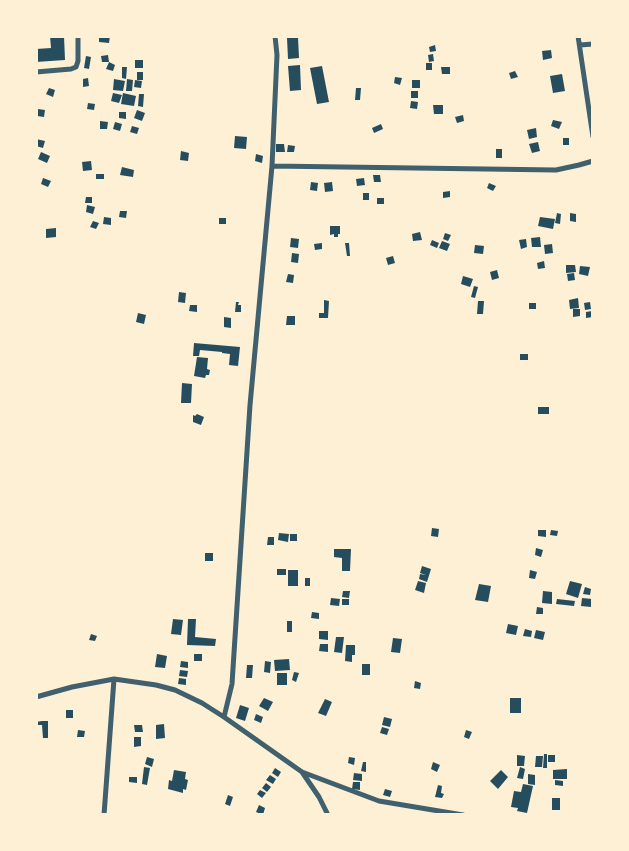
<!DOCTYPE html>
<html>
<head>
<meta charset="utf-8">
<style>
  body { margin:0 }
  #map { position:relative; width:629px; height:851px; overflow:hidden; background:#fdf0d5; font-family:"DejaVu Sans",sans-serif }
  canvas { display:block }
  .frame { position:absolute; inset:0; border:38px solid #fdf0d5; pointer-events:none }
</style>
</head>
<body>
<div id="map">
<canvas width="629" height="851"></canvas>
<div class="frame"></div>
</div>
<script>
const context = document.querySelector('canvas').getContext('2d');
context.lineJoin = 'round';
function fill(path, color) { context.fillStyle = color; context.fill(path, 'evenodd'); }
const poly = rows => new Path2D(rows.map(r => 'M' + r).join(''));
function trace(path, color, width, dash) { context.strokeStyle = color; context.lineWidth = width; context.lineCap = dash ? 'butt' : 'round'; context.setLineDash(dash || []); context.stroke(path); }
fill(poly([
  [50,36,64,36,65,60,36,62,36,49,51,48],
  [99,36,110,36,109,43,99,42],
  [298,37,299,58,288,59,287,38],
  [435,45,436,51,430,52,429,47],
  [551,50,552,58,543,60,542,51],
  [433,54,434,61,429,62,428,55],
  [108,55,109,62,102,62,101,56],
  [86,56,91,57,89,69,84,68],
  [135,60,143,60,143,68,135,68],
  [109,62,115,65,113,71,106,69],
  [426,63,432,63,432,70,426,70],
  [300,65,301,90,290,91,288,66],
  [322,66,329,102,317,104,310,68],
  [122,67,127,67,126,79,122,78],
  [441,67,450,67,450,74,442,74],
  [515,71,518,77,511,79,509,73],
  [137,72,143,72,143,80,137,80],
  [562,74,565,91,553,93,550,76],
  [395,77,402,78,400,85,394,83],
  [88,78,89,86,83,87,83,79],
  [114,79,125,81,123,91,113,90],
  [127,79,133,80,132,91,126,91],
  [135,80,142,81,141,88,134,87],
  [412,80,420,80,420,88,412,88],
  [49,88,55,90,53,97,46,94],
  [356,88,361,88,360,100,355,100],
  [411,91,418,91,418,98,411,98],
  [113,93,122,95,119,103,111,101],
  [123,93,136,96,134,106,121,104],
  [139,94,144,94,143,107,138,106],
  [411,101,418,102,417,109,410,108],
  [88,103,95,104,94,110,87,109],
  [433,105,443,105,443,114,434,114],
  [38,109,45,110,44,117,37,116],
  [137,110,145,113,142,121,134,118],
  [119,112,126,112,126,119,119,118],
  [463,115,464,121,457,123,455,117],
  [553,120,562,122,559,129,551,126],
  [100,121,108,122,107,129,100,129],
  [115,122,122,124,120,131,113,129],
  [381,124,383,129,374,133,372,128],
  [132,126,139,128,137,134,130,132],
  [536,128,537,137,529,139,527,130],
  [235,136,247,137,246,149,234,148],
  [563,138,569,138,569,145,563,145],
  [36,139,45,141,43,148,36,146],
  [538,142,540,151,532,153,529,144],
  [276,144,284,144,285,152,276,152],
  [288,145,295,146,294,152,287,152],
  [496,149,502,149,502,158,496,158],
  [181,151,189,153,188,161,180,160],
  [41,152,50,156,47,163,38,159],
  [256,154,263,156,262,163,255,161],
  [91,161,92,170,83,171,82,162],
  [122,167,134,170,133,177,120,175],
  [96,174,104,174,104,179,96,179],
  [373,175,380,175,381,182,374,182],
  [43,178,51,181,48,187,41,184],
  [364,178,365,185,357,186,356,179],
  [311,182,318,183,317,191,310,190],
  [332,182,333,191,325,192,324,183],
  [489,183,496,186,493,191,487,188],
  [450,191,450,197,443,198,443,192],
  [363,193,369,193,369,200,363,200],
  [86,197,92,197,92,203,85,203],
  [377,198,384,198,384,204,377,204],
  [87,205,95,207,93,214,86,212],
  [120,211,127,211,126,218,119,217],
  [557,213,561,214,560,224,555,223],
  [570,213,576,214,576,222,570,221],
  [104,217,111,218,111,225,103,224],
  [540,217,555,219,553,229,538,226],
  [219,218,226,218,226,224,219,224],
  [93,221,99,223,96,229,90,227],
  [330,226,340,226,340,234,338,234,338,237,334,237,334,234,330,235],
  [56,228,56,237,46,238,46,229],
  [420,232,422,240,413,241,412,234],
  [445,233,451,235,448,241,443,239],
  [540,237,541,247,532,247,531,238],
  [291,238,299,239,298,248,290,247],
  [526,239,527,247,521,249,519,240],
  [432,240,439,243,437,248,430,245],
  [442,241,450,244,447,251,439,248],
  [322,243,322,249,315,250,314,244],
  [345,243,349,243,350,256,347,256],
  [552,244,553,253,545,254,544,245],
  [475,245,484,246,483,254,474,253],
  [292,253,299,254,298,263,291,262],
  [393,256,395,263,388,265,386,258],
  [544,261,545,268,538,269,537,263],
  [566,265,575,265,576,272,566,273],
  [580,266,590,267,588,276,579,274],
  [497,270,499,278,492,280,490,272],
  [574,273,575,280,568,281,567,274],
  [288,274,294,275,293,283,286,282],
  [463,276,473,279,470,287,461,284],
  [474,286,478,287,475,298,471,297],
  [179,292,186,293,185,303,178,302],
  [578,298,579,308,570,309,569,300],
  [324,300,329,301,328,318,319,318,319,313,324,313],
  [478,301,484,301,483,314,477,314],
  [236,302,239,302,238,305,241,305,241,312,235,312],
  [590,302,591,309,585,310,584,303],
  [529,303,536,303,536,309,529,309],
  [190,305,197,305,197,312,189,311],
  [573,309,580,309,580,316,573,317],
  [592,311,593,317,586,318,586,312],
  [138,313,146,315,144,324,136,322],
  [287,316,295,316,295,325,286,325],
  [224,317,231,318,231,328,224,327],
  [194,343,240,347,238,366,229,365,230,354,222,353,222,352,200,350,199,356,193,356],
  [520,354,528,354,528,360,520,360],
  [197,357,208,358,207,369,210,370,209,375,206,375,205,378,194,376],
  [182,383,192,384,191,403,181,403],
  [538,407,549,407,549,414,538,414],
  [197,414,204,417,201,425,193,422,193,415,195,416],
  [432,528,439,529,438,537,431,536],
  [538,530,546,530,546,537,538,536],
  [551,530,558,531,557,536,550,535],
  [279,533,289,534,288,542,278,540],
  [290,534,297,534,297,541,290,541],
  [268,537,274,537,274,545,267,545],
  [536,548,543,550,541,557,535,555],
  [334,549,351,549,350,571,342,571,342,558,334,557],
  [205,553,213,553,213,561,205,561],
  [422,566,431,569,427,582,419,579,420,574,426,575,420,573],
  [277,569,286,569,286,575,277,575],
  [288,570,298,570,298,586,288,586],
  [530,570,537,572,535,579,529,578],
  [305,578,310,578,310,586,305,586],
  [418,581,426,583,424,593,415,590],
  [570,581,582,584,578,598,566,594],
  [479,584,491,586,488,602,475,600],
  [585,587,591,589,590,595,583,594],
  [343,591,350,591,349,598,342,597],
  [543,591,552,592,552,604,542,603],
  [331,598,340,599,339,606,330,605],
  [582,598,592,599,591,607,581,606],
  [342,599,349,599,349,605,342,605],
  [557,599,575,601,574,606,556,604],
  [537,607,543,608,543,614,536,614],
  [312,612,319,613,319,619,311,618],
  [173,619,183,620,181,635,171,634],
  [188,619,196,619,195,637,216,639,215,646,187,645],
  [287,621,292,621,292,632,287,632],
  [508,624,518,626,516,635,506,633],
  [525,629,532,631,531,637,523,636],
  [536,630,545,632,543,640,534,638],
  [319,631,328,631,328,640,319,639],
  [91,634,97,636,95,641,89,640],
  [336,637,344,637,342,653,334,652],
  [393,638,402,639,400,653,391,652],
  [320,644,328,644,328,652,319,651],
  [346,645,355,645,355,655,352,655,352,662,345,661],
  [157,654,167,656,165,668,155,667],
  [194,654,202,654,202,661,194,661],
  [289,659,290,670,275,671,274,660],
  [181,661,188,662,188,668,180,667],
  [265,661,271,662,270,673,264,672],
  [362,664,370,664,370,675,362,675],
  [247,665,253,665,252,678,246,678],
  [180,670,188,671,187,677,179,676],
  [294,672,299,673,296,682,292,680],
  [277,673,287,673,287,685,277,685],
  [179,678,186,679,186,685,178,684],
  [415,681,421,683,420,689,414,688],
  [264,698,273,702,268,711,259,706],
  [510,698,521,698,521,713,510,713],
  [325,699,332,702,326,716,318,713],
  [240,705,249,708,245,721,236,718],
  [66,710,73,710,73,718,66,718],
  [256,714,263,717,261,723,254,720],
  [384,717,392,719,390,727,382,725],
  [42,721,48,721,48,738,43,738,42,725,36,725,36,722],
  [164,724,165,738,156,739,156,725],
  [134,725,142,725,143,732,135,732],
  [382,727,389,729,387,735,380,733],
  [78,730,85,731,84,737,77,737],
  [466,730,472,732,469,739,464,737],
  [134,737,141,737,141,746,134,747],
  [544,754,547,754,547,768,543,768],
  [517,755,525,756,524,766,517,766],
  [548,755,555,755,555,762,548,762],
  [536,756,543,756,542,767,535,767],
  [147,757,154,759,152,767,145,764],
  [349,757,355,758,354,765,348,763],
  [363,762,366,762,366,772,361,771],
  [433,762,440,765,437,772,431,769],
  [144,767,150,768,147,785,142,784],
  [520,767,525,769,523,779,517,778],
  [275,768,281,772,278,777,272,773],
  [567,769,567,779,553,779,553,770],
  [174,770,186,772,185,779,188,780,186,790,183,789,183,793,168,789,169,780,172,781],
  [501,770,508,777,498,789,490,781],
  [354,773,362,774,362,781,353,780],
  [528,774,535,775,535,785,528,784],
  [270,775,276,779,273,784,266,780],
  [129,777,137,777,137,783,129,782],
  [555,780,563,781,563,786,555,785],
  [353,782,360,782,360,790,352,789],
  [266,783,271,787,267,792,262,788],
  [523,784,533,786,527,813,517,811,518,808,511,807,514,791,521,792],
  [438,785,442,786,441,793,444,794,442,798,435,797],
  [385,789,392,791,390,797,383,795],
  [260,790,266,793,262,798,257,794],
  [228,795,233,797,230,806,225,804],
  [552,798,560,798,560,810,552,810],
  [259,805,265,808,263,815,256,812]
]), '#264d5e');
trace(poly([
  [578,36,593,137],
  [580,45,593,44],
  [36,72,71,69,76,67,78,61,78,36],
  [272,166,556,170,579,165,593,161],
  [36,697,72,687,114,679,156,685,175,690,202,703,224,717,302,772,319,797,328,815],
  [224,717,232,684,250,405,272,166,277,55,275,36],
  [302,772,379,801,463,815],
  [104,815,114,679]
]), '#3f606c', 5);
</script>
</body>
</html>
